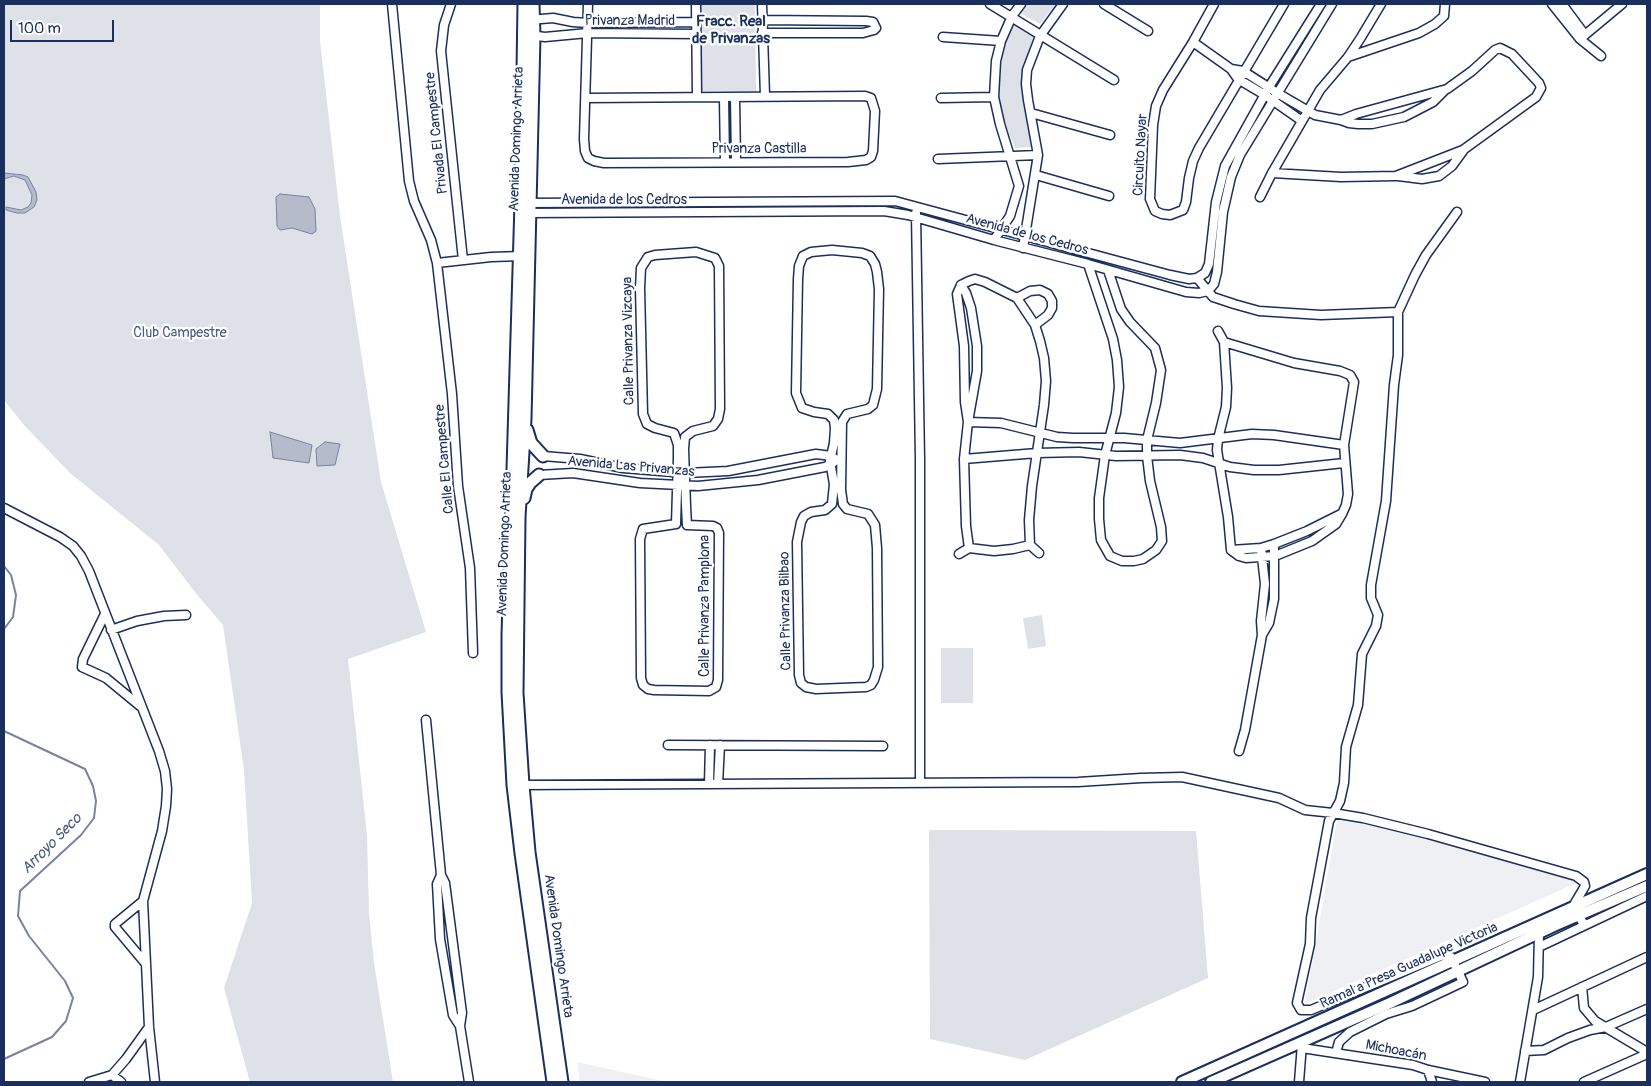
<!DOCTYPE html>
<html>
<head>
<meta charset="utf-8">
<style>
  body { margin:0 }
  #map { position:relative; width:1651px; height:1086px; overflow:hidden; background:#fff; font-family:Pangolin,sans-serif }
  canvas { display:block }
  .frame { position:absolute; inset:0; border:5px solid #1b2f5e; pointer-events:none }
  .scale { position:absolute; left:10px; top:20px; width:104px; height:22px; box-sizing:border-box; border:2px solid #1b2f5e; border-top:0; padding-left:6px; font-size:15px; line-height:18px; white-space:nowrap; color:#1b2f5e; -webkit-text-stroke:4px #fff; paint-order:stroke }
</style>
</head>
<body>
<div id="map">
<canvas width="1651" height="1086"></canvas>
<div class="frame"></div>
<div class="scale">100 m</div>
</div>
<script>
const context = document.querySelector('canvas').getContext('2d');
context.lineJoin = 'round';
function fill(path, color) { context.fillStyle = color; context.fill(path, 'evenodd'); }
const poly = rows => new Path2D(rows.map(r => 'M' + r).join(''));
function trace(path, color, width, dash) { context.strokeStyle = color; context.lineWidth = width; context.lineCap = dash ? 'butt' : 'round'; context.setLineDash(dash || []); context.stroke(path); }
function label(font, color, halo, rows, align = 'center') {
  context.font = font + ' Pangolin,sans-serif'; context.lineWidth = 4.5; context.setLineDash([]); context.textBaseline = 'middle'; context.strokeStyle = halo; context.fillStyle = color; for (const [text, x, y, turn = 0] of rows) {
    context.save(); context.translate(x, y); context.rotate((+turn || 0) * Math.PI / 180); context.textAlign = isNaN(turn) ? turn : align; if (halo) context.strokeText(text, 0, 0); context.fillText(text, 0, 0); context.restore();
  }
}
fill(poly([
  [1338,815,1590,877,1305,1004],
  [577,1062,668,1082,580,1082]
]), '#eff0f4');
fill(poly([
  [4,4,320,4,320,41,340,216,381,482,426,632,348,659,367,835,369,913,374,963,393,1082,250,1082,224,988,252,903,244,770,223,625,198,596,159,545,70,473,24,425,4,400],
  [701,4,755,4,756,91,702,91],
  [1025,4,1056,4,1040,24,1020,13],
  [1015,22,1034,36,1023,68,1023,91,1034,147,1015,148,1005,123,999,98,999,65,1006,40],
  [1042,615,1046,646,1028,649,1023,618],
  [941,648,973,648,973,703,941,703],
  [929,830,1196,831,1208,978,1025,1060,930,1039]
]), '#dee1e7');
const water = poly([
  [4,173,23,175,28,177,36,192,37,200,34,207,25,213,17,213,6,210,6,207,21,210,28,207,31,203,32,195,25,180,14,176,4,179,4,173],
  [280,194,309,197,315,209,316,231,312,234,292,228,280,230,277,226,276,197,280,194],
  [270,432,312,445,309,463,273,458,270,432],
  [325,442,340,444,335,465,317,466,316,449,325,442]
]);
fill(water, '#b5bbca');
trace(water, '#77839f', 1);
trace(poly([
  [4,566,11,575,16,595,13,617,4,629],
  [4,731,85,769,93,786,96,801,94,818,81,835,20,891,18,916,29,936,65,981,73,998,66,1021,52,1037,4,1059]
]), '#77839f', 2);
const minor = poly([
  [392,4,409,181,414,201,431,240,437,263,452,394,458,486,470,568,473,653],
  [451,4,444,25,441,51,463,260],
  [696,4,697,97],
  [762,4,765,96],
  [990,4,1114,80],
  [1104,4,1148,31],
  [1214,4,1193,42,1163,90,1156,106,1153,125,1150,199,1155,211,1162,214,1170,215,1183,210,1186,202,1189,178,1193,161,1199,148,1284,4],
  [1552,4,1580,39,1601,56],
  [1562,4,1585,35],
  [529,20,553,18,573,22,588,23,696,22],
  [762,33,863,33,874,30,876,28,873,22,866,21,763,20],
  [529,35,545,37,588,33,696,34],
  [943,37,1001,41],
  [1580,39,1622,4],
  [1193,42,1231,69,1238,79,1265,95,1302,121],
  [1348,57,1419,33,1435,24,1444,16,1445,4],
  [1231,69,1243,71,1279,94,1315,115,1341,120,1356,114,1447,89,1472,71,1495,50,1500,48,1512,54,1539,83,1541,88,1536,97,1463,150,1396,176,1341,177,1272,173],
  [586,98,865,96,871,98,875,111,873,151,871,157,866,160,848,162,604,163,594,161,588,158,585,151,584,139,588,4],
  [724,98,725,162],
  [735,98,736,161],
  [941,98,994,97],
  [1031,113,1110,135],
  [1341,120,1349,123,1358,124,1372,124,1404,117,1433,102,1445,90],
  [938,159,1038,155],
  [1036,175,1109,196],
  [1398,176,1422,179,1439,176,1452,166,1463,151],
  [1260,197,1272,173,1320,90,1348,57,1360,39,1381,4],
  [526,203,895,201,1170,275,1189,279,1197,278,1205,273,1209,264,1216,202,1225,166,1269,87,1321,4],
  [527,213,884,211,908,215,994,240,1088,264,1186,292,1199,293,1208,291,1214,284,1217,272,1223,212,1231,177,1240,155,1332,4],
  [916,213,920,460,920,782],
  [994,240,1010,216,1019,186,1000,124,994,97,996,61,1001,41,1012,16,1021,4],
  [1023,248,1038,155,1028,100,1026,84,1027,70,1040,36,1063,4],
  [832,250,862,253,870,256,875,264,877,272,879,289,877,389,873,405,868,409,847,414,842,422,841,490,843,504,847,509,868,514,875,525,877,548,878,667,874,680,871,685,866,687,816,689,806,687,801,683,799,675,797,542,801,522,804,516,811,512,825,510,832,504,834,484,830,461,834,443,835,428,834,420,828,414,814,412,802,408,796,393,798,279,799,266,803,256,811,252,832,250],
  [696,252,715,258,719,266,720,409,718,419,713,426,693,431,685,437,684,449,686,506,687,525,713,526,717,528,719,533,718,680,716,687,709,691,654,690,648,689,643,685,641,678,640,539,643,529,676,524,678,458,678,445,674,433,655,428,647,424,643,414,640,288,641,268,648,257,655,255,696,252],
  [437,263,491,257,522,256],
  [1088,264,1113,339,1117,360,1119,387,1116,413,1105,455,1099,498,1099,519,1101,540,1110,556,1122,561,1134,561,1143,559,1156,550,1162,541,1161,527,1150,481,1147,456,1147,440,1156,403,1161,370,1155,348,1130,322,1121,309,1108,270],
  [1197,278,1213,297,1234,304,1259,311,1321,315,1398,312],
  [961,285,957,294,964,346,965,402,968,422,1001,423,1057,437,1073,438,1124,438,1180,443,1252,434,1274,435,1344,445],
  [1017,298,1030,291,1040,290,1048,294,1052,301,1052,308,1048,315,1035,325],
  [1218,331,1224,342],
  [1224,342,1294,363,1340,371,1350,375,1354,382,1344,445,1348,494,1346,505,1342,514,1336,524,1312,541,1275,556,1246,558,1239,556,1231,550,1228,517,1217,450,1218,439,1226,407,1227,388,1224,342],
  [543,456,580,459,623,468,686,473,728,471,816,454,831,456,835,459],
  [964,459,1037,453,1079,452,1116,456,1180,455,1203,458,1230,467,1254,470,1279,470,1344,463],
  [539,475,573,473,640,483,698,486,758,480,825,467,834,462],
  [4,508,60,537,73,546,81,556,89,571,159,751,165,771,167,789,166,806,162,831,143,901,149,1027,155,1082],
  [1030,545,1013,549,994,551,969,548,966,526,964,459,968,422,977,371,977,346,971,308,966,293,961,285,969,281,975,279,985,282,1017,298,1035,325,1040,341,1044,358,1046,381,1044,405,1032,486,1029,520,1030,545,1039,553],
  [1231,550,1261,548,1274,544,1307,531,1341,514],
  [959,554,969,548],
  [105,614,83,659,82,667,106,678,140,706],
  [111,630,137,621,164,616,186,615],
  [1262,635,1269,623,1274,599,1274,544],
  [426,720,441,875,445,883,462,1013,460,1026,469,1082],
  [668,745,883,746],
  [1239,751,1245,730,1262,635,1261,621,1265,584,1261,548],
  [709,784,710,745],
  [718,784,720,745],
  [519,785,1078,782,1141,778,1182,777,1279,798,1305,810,1333,813,1363,818,1428,834,1576,876,1584,882,1585,886,1575,903,1579,916,1584,925],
  [441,875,437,884,440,939,453,1015,460,1026],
  [143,901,115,924,115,927,146,964],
  [1539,947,1647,896],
  [1582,987,1584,1008,1595,1021,1647,1052],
  [1533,1010,1647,957],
  [1302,1048,1413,1065,1428,1070,1485,1082],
  [1525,1051,1544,1050,1568,1038,1590,1030,1606,1027,1647,1009],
  [1336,1053,1339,1042,1350,1032,1386,1014,1412,1006,1463,982,1451,957,1443,955,1311,1010,1301,1010,1297,1003,1310,944,1311,918,1329,821,1340,801,1344,783,1346,747,1358,705,1362,654,1376,626,1378,615,1371,598,1371,585,1386,501,1394,385,1398,355,1398,312,1415,275,1426,255,1457,212],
  [1428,1070,1432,1082],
  [112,1075,121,1082],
  [89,1082,112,1075,126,1059,149,1027],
  [1299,1082,1302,1044],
  [1520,1082,1538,977,1539,933],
  [1584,1082,1647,1054]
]);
const secondary = poly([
  [1182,1082,1647,874],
  [1211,1082,1390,1003,1556,925,1647,886]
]);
const primary = poly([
  [524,4,521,203,508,635,508,692,513,785,521,853,553,1082],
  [533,4,534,36,525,419,519,517,517,693,523,785,529,852,562,1082],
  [527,430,531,443,543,456],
  [524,498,526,489,530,483,539,475]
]);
trace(minor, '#1b2f5e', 11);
trace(secondary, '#1b2f5e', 14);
trace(primary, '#1b2f5e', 15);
trace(minor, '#fff', 8);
trace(secondary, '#fff', 10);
trace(primary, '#fff', 11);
label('14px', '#1b2f5e', '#fff', [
  ["Privanza Madrid",630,21],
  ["Privada El Campestre",437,133,-96],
  ["Avenida Domingo Arrieta",517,139,-88],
  ["Privanza Castilla",759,149],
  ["Circuito Nayar",1141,155,-87],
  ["Avenida de los Cedros",624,200],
  ["Avenida de los Cedros",1027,235,15],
  ["Calle Privanza Vizcaya",629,341,-91],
  ["Calle El Campestre",445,459,-95],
  ["Avenida Las Privanzas",631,467,5],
  ["Avenida Domingo Arrieta",505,544,-88],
  ["Calle Privanza Pamplona",705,606,-90],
  ["Calle Privanza Bilbao",786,611,-91],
  ["Avenida Domingo Arrieta",558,946,82],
  ["Ramal a Presa Guadalupe Victoria",1409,966,-24],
  ["Michoacán",1396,1051,11]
]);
label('14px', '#4c5c80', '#fff', [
  ["Club Campestre",180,333]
]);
label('bold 15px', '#1b2f5e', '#fff', [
  ["Fracc. Real",731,22],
  ["de Privanzas",731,39]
]);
label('italic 15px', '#49597e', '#fff', [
  ["Arroyo Seco",52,844,-45]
]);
</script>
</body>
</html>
